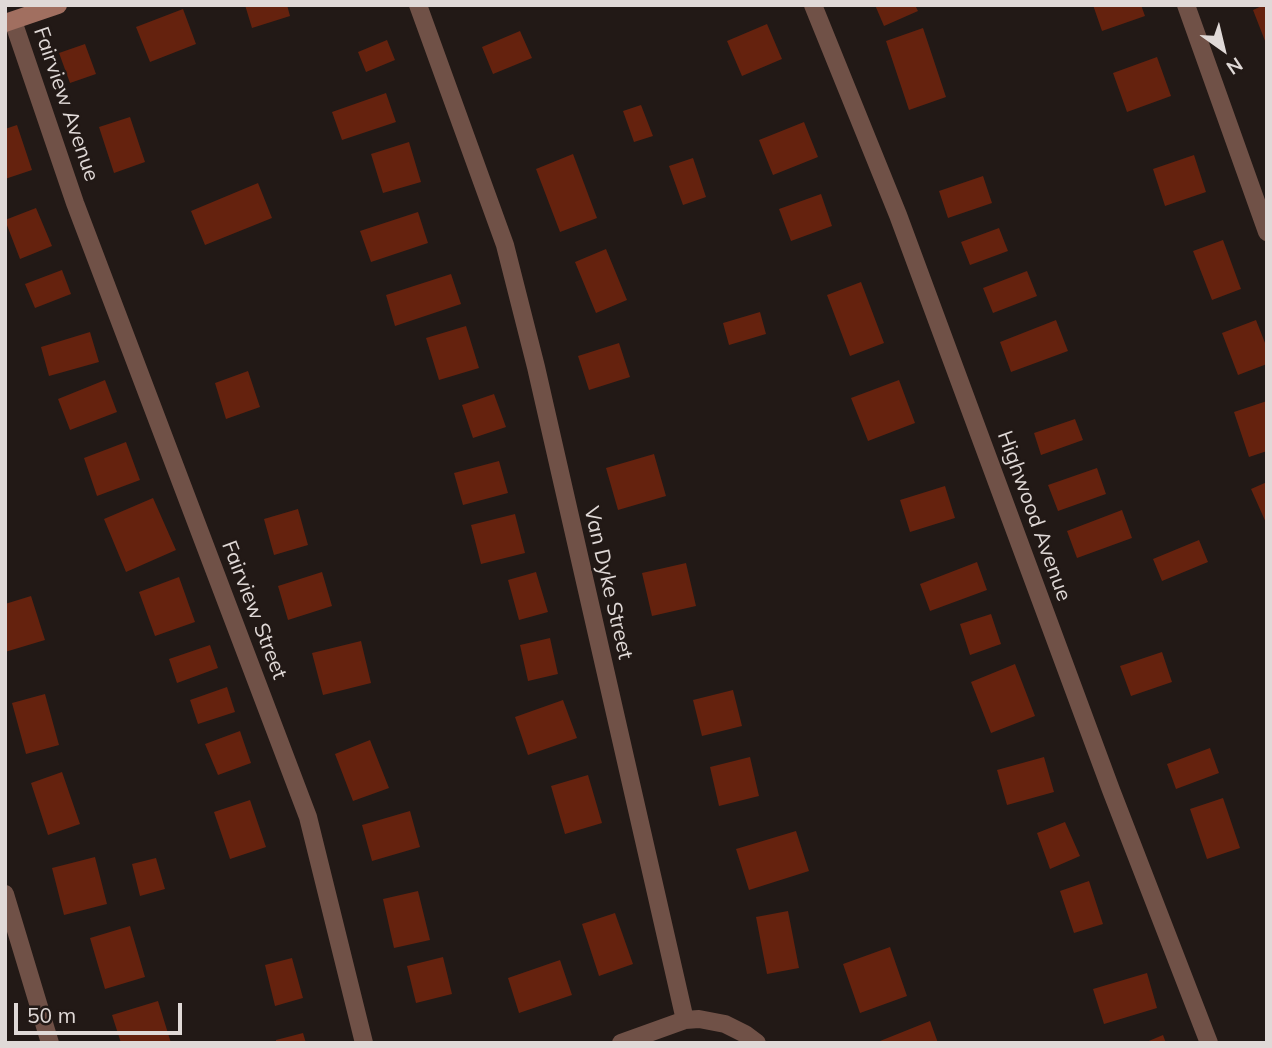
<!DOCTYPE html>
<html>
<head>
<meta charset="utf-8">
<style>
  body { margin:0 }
  #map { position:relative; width:1272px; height:1048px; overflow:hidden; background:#221916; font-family:Mulish,sans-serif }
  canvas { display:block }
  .frame { position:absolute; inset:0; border:7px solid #e0d9d7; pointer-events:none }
  .north { position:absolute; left:1188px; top:14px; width:70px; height:70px; -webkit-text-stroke:5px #221916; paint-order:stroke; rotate:146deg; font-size:19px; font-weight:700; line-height:28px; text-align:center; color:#e0d9d7 }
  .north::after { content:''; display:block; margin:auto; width:24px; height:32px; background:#e0d9d7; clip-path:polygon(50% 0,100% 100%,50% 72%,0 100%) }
  .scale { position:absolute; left:14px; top:1003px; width:168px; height:32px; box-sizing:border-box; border:4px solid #e0d9d7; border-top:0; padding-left:9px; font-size:21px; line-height:24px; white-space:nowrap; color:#e0d9d7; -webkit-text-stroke:5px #221916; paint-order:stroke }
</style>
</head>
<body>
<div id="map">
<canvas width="1272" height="1048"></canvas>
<div class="frame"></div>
<div class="north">N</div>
<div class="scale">50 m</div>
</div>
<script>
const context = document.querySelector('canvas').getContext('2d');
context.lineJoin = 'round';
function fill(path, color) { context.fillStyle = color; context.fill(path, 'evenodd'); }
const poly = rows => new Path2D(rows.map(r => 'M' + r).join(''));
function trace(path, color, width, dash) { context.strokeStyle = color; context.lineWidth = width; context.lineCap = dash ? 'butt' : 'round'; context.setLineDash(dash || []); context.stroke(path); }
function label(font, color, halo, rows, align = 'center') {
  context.font = font + ' Mulish,sans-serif'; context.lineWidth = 5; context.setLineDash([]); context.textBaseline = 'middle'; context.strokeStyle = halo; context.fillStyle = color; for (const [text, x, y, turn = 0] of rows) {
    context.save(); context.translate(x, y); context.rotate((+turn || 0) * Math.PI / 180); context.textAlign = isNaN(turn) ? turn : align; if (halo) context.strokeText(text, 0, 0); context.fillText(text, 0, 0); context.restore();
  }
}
fill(poly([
  [245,5,287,5,290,16,252,28],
  [875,5,915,5,918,11,884,26],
  [1093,5,1141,5,1145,16,1102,31],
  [1264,5,1267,5,1267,46,1253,10],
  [183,9,196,44,150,62,136,27],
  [767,24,782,59,742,76,727,41],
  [923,28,946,97,909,110,886,41],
  [520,31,532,58,493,74,482,47],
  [387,40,395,60,366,72,358,52],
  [85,44,96,74,70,83,59,53],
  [1157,57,1171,96,1127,112,1113,73],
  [386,93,396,122,342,140,332,112],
  [641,105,653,136,634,142,623,111],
  [130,117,145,162,114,173,99,127],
  [804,122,818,157,773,175,759,140],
  [17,125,32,170,5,179,5,129],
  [409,142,421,182,383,193,371,154],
  [573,154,597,218,560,232,536,169],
  [1194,155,1206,192,1165,206,1153,169],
  [693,158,706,197,683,205,669,166],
  [983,176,992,203,948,218,939,191],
  [258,183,272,218,205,245,191,211],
  [821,194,832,226,791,241,779,209],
  [36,208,52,246,20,259,5,220],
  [418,212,428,243,371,262,360,231],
  [999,228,1008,251,970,265,961,242],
  [1223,240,1241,289,1212,300,1193,251],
  [606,249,627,300,596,313,575,262],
  [62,270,71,294,35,308,25,284],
  [1027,271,1037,296,993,313,983,288],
  [451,274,461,304,395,326,386,295],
  [861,282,884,343,850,356,827,295],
  [760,312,766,334,729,345,723,323],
  [1056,320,1068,351,1011,372,1000,342],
  [1256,320,1267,348,1267,364,1238,375,1222,333],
  [466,326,479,368,439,380,426,338],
  [90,332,99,362,49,376,41,347],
  [619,343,630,377,589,390,578,356],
  [248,371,260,407,226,419,215,383],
  [105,380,117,412,70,430,58,399],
  [899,380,915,423,868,441,851,398],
  [494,394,506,427,473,438,462,405],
  [1267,401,1267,451,1249,457,1234,412],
  [1075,419,1083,440,1041,455,1034,433],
  [126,442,140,480,97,496,84,458],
  [654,454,666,496,618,510,606,468],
  [499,461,508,493,463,505,454,473],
  [1097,468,1106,494,1058,511,1048,485],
  [1267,482,1267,525,1251,489],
  [945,486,955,518,910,532,900,500],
  [153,498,176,550,126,572,104,519],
  [298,509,308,545,274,555,264,519],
  [1122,510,1132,538,1077,558,1067,531],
  [515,514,525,553,481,564,471,525],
  [1199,540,1208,562,1162,581,1153,559],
  [977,562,987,590,930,611,920,584],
  [686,563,696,606,652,616,642,573],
  [322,572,332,606,288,620,278,586],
  [536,572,548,612,519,620,508,580],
  [179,577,195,622,155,636,139,592],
  [31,596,45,640,5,652,5,604],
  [991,614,1001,644,970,655,960,624],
  [550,638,558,674,528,681,520,645],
  [361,641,371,683,323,695,312,653],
  [210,645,218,668,177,683,169,659],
  [1162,652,1172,682,1131,696,1120,666],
  [1015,664,1035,716,991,733,971,682],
  [227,687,235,712,198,724,190,700],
  [733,690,742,726,702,736,693,700],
  [45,694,59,745,26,754,12,703],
  [563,700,577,738,528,755,515,717],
  [240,731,251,763,218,775,205,744],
  [370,740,389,788,353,801,335,754],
  [1210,748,1219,773,1176,789,1167,764],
  [750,757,759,796,719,806,710,767],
  [1044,757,1054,792,1007,805,997,770],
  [62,772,80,824,48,835,31,783],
  [588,775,602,823,565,834,551,786],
  [1223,798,1240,848,1207,859,1190,809],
  [250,800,266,847,230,859,214,812],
  [410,811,420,847,372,861,362,825],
  [1065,822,1080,856,1050,869,1037,833],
  [796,831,809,871,749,890,736,849],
  [95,857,107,904,64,915,52,868],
  [156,858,165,889,140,896,132,864],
  [1089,881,1103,924,1074,933,1060,891],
  [418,891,430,940,394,948,383,899],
  [788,911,799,968,767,974,756,917],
  [615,913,633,964,599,976,582,924],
  [130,926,145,977,105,989,90,938],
  [890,947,907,996,860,1013,843,964],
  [443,957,452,994,416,1003,407,966],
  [292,958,303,998,275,1006,265,965],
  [560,960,572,995,519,1013,508,978],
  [1147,973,1157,1008,1104,1024,1093,989],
  [158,1001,171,1043,121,1043,112,1015],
  [930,1021,938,1043,875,1043],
  [303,1033,306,1043,276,1043,276,1040],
  [1163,1035,1166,1043,1144,1043]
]), '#65220e');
trace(poly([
  [418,5,505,245,536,367,685,1020],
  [813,5,898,215,1111,790,1209,1043],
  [1186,5,1267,232],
  [13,21,75,203,308,817,364,1043],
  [5,894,50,1043],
  [621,1043,685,1020,699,1019,725,1024,745,1034,757,1043]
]), '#705147', 18);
trace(poly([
  [5,23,58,5]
]), '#a16f60', 18);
label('21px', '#e0d9d7', '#221916', [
  ["Fairview Avenue",66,104,71],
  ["Highwood Avenue",1034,516,70],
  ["Van Dyke Street",608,583,77],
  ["Fairview Street",254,610,69]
]);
</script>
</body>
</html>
